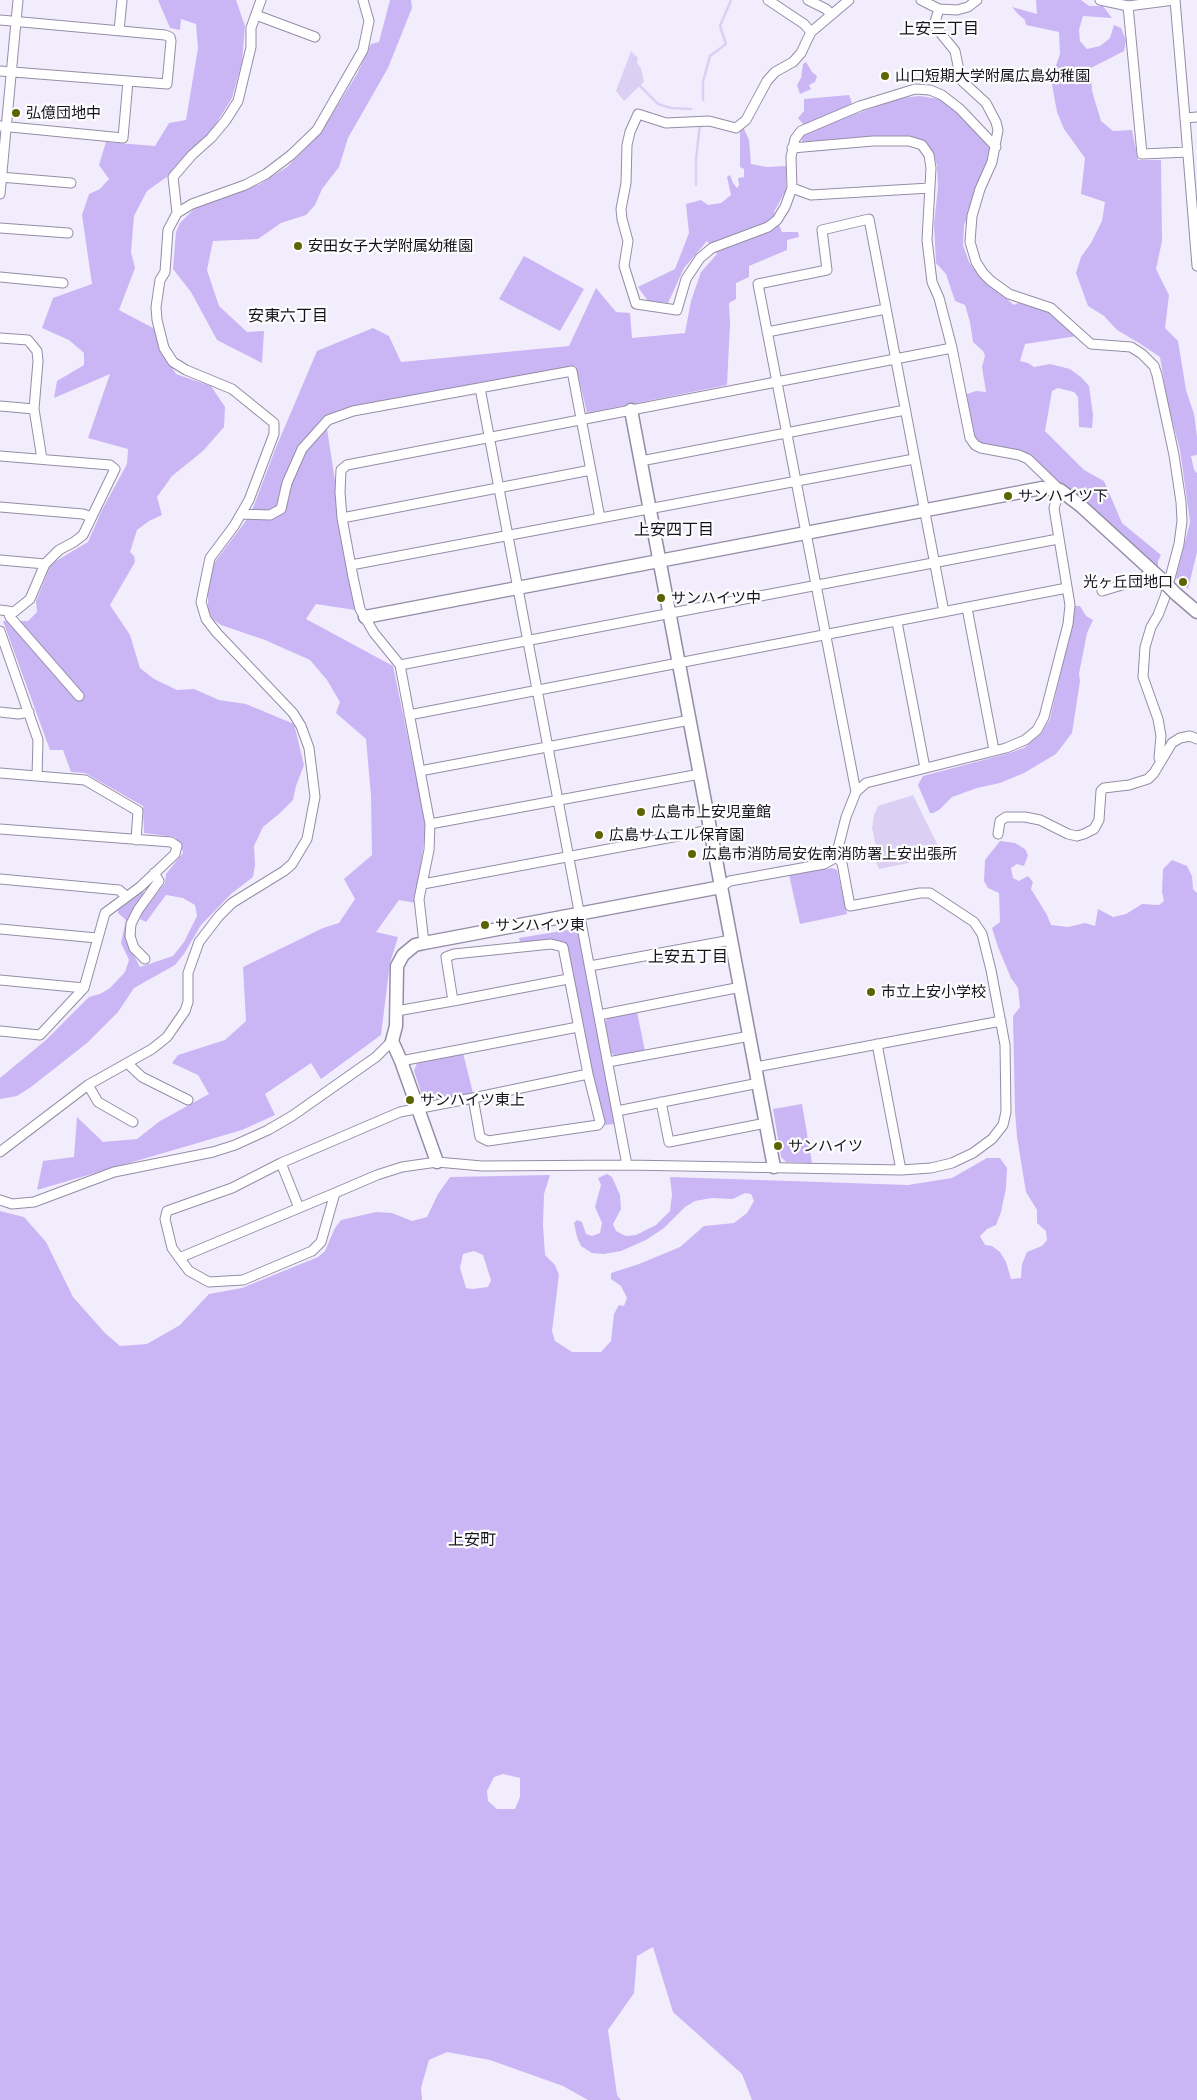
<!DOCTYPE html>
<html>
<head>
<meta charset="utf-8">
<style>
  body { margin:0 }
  canvas { display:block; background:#f2edfd }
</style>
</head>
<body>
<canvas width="1197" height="2100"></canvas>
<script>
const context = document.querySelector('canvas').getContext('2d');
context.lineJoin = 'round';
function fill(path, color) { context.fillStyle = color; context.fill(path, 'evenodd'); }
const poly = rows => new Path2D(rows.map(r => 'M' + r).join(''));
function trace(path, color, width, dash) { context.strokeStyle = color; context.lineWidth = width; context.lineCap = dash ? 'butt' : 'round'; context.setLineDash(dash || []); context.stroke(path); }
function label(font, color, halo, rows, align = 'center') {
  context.font = font + ' "Golos Text","Noto Sans JP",sans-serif'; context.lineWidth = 4.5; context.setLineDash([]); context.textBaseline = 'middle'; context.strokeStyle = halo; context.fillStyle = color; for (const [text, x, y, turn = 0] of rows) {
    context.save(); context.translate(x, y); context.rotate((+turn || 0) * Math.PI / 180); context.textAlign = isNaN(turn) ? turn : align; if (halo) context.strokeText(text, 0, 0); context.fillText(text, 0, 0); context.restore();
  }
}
fill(poly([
  [158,0,236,0,245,26,242,62,232,98,209,135,168,176,147,191,134,216,131,252,135,268,119,310,155,329,163,352,176,374,211,386,225,407,224,427,203,451,172,476,157,497,162,515,149,521,137,530,130,552,134,556,135,562,110,605,130,635,140,668,154,679,177,690,194,689,219,700,246,704,294,724,304,765,296,786,293,800,279,814,263,827,254,846,255,865,253,877,231,894,201,925,184,954,175,965,134,988,118,1012,87,1043,31,1087,17,1096,0,1099,0,1078,46,1040,89,997,100,994,110,988,125,972,129,960,121,943,126,920,118,913,118,908,143,891,145,896,128,921,126,940,140,967,173,956,184,942,197,916,195,905,183,898,166,895,146,922,140,919,143,911,165,883,166,874,183,853,181,844,175,837,144,833,143,806,85,773,71,772,63,750,50,750,3,621,28,621,37,612,36,601,51,564,88,542,102,510,127,464,128,449,88,438,110,374,54,398,57,381,84,365,84,353,69,340,42,328,53,298,92,284,82,215,89,194,100,189,109,179,99,165,106,142,155,146,169,123,186,120,198,48,196,24,181,19,180,30,170,28],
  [390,0,411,0,412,8,388,68,348,138,339,167,322,189,315,205,306,215,281,223,258,239,213,241,207,270,219,306,247,332,264,331,262,363,217,340,191,292,173,269,176,232,180,223,195,208,260,184,287,167,320,134,357,74,371,44,379,42],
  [1036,0,1081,0,1089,6,1103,6,1112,18,1083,16,1079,30,1080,41,1087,49,1100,46,1110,38,1114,25,1121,28,1126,40,1124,51,1091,68,1092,91,1101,121,1113,131,1132,130,1138,160,1161,160,1162,241,1156,269,1169,295,1165,328,1178,341,1186,390,1194,414,1197,437,1197,455,1191,456,1194,470,1197,473,1197,552,1188,589,1176,578,1190,522,1180,450,1168,405,1160,357,1139,343,1117,330,1104,316,1088,306,1076,273,1081,257,1091,243,1102,221,1105,202,1081,194,1085,158,1064,129,1057,112,1051,79,1060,54,1059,32,1026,25,1025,20,1018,14,1012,7,1037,14],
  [806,62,812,72,817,76,815,82,809,85,811,89,800,94,797,85,801,78,803,64],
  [849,95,852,103,847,107,805,126,798,118,804,111,804,99],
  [920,96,939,99,957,111,992,147,964,226,963,245,969,262,979,276,1014,305,1020,302,1044,307,1077,336,1025,344,1020,361,1028,363,1034,367,1050,364,1070,369,1082,378,1089,386,1093,415,1092,428,1079,427,1078,397,1074,392,1058,388,1052,391,1045,431,1084,470,1104,481,1122,523,1161,555,1158,561,1158,575,1052,479,1005,448,977,443,971,436,967,394,976,391,986,392,982,367,985,356,983,351,973,342,970,322,965,305,955,301,946,274,936,263,934,224,938,187,937,166,933,152,923,142,802,145,802,135,813,129,901,98],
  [740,128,744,129,749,140,751,164,767,167,786,166,786,190,774,212,782,232,798,232,799,237,787,240,787,250,749,266,749,277,736,283,736,299,729,303,730,324,727,385,587,413,576,366,325,416,355,610,316,604,306,619,393,666,426,825,416,903,399,900,376,932,398,937,390,963,381,1035,321,1079,311,1063,265,1094,275,1115,242,1130,37,1190,43,1161,74,1157,77,1117,103,1142,137,1139,160,1121,209,1094,198,1075,172,1063,178,1055,225,1040,246,1021,243,967,323,928,339,923,355,899,344,879,372,855,371,796,366,739,336,713,340,702,327,680,310,660,265,640,221,625,214,620,208,612,208,588,214,563,245,522,253,508,275,450,317,351,373,328,389,336,401,362,569,346,596,288,616,312,630,313,632,338,685,333,691,301,701,272,717,254,707,241,684,268,668,303,648,301,638,287,675,269,689,233,686,204,701,200,708,205,721,203,731,195,727,177,730,175,733,183,737,188,739,185,738,178,744,177,744,169,740,167],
  [524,256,584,289,560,331,499,299],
  [1074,606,1080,606,1086,616,1093,620,1087,633,1079,674,1080,681,1072,733,1056,754,1024,773,1000,783,977,788,952,797,939,810,933,813,930,813,918,785,923,776,1006,754,1024,748,1040,735,1050,719,1072,624],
  [1000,841,1015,843,1025,849,1028,855,1024,866,1017,864,1011,868,1013,878,1019,881,1028,876,1033,882,1031,889,1047,915,1051,925,1068,927,1085,923,1095,926,1098,909,1113,917,1126,914,1142,904,1159,905,1164,901,1162,892,1163,869,1172,860,1187,866,1192,876,1193,889,1197,893,1197,2100,752,2100,742,2074,673,2012,653,1947,637,1956,634,1993,608,2030,617,2095,621,2100,588,2100,563,2086,490,2060,447,2052,429,2060,421,2088,422,2100,0,2100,0,1211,24,1217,46,1242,73,1297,105,1333,120,1346,147,1344,180,1325,209,1294,242,1288,318,1257,325,1251,335,1228,341,1220,376,1212,392,1213,412,1221,427,1217,438,1194,450,1177,550,1175,544,1194,543,1225,545,1255,555,1265,559,1275,552,1331,555,1341,572,1352,601,1352,611,1341,614,1314,619,1305,624,1306,627,1298,621,1286,611,1279,611,1273,639,1264,680,1247,704,1226,734,1223,747,1213,754,1201,751,1194,745,1193,733,1199,712,1198,695,1201,685,1207,664,1228,646,1240,621,1251,604,1254,592,1253,581,1246,577,1237,574,1223,577,1220,582,1222,586,1234,592,1236,600,1233,602,1223,595,1207,601,1185,598,1178,607,1174,612,1177,620,1195,621,1209,613,1224,616,1231,626,1236,636,1235,656,1225,670,1211,672,1195,670,1177,908,1185,952,1178,987,1158,1000,1158,1007,1168,1006,1188,1001,1212,996,1225,987,1229,980,1236,985,1245,992,1246,1000,1252,1006,1262,1011,1279,1021,1278,1022,1264,1027,1252,1042,1246,1047,1240,1046,1231,1037,1223,1037,1210,1026,1192,1017,1137,1015,1111,1013,1016,1020,1007,1018,988,1011,978,998,947,992,928,1000,922,999,893,988,888,984,881,985,860],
  [474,1251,483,1255,491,1280,488,1287,472,1289,466,1288,460,1268,463,1254],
  [503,1774,520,1778,520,1797,515,1809,497,1809,488,1801,487,1791,494,1777],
  [832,868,837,870,847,914,800,924,789,875],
  [579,928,616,1124,604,1125,566,946,553,940,521,945,519,938],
  [637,1012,645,1051,616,1056,611,1053,605,1022,608,1018],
  [463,1053,473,1093,431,1102,423,1098,414,1071,417,1063],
  [802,1104,812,1163,786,1162,781,1157,773,1109]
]), '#cab6f5');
fill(poly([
  [631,51,638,58,637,63,641,68,644,82,624,101,616,91],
  [913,795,943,856,879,869,872,852,877,851,872,828,874,815,878,806]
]), '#dbd0f4');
trace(poly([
  [640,86,658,104,671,108,691,109],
  [703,100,703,82,710,56,726,44,720,26,731,0],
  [696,185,696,159,700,124]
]), '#dbd0f4', 2.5);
const street = poly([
  [768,0,804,24,811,32],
  [808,0,826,9,831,14],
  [921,0,939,9],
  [977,0,968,7,957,10,939,9,934,25,955,51,961,80,986,103,996,122,998,130,992,162,980,189,972,216,970,242,976,262,983,273,991,281,1009,294,1051,308,1091,344,1131,347,1142,354,1154,366,1157,375,1174,455,1181,502,1182,521,1179,544,1165,597,1158,615,1151,627,1145,647,1143,677,1158,719,1161,736,1159,758,1161,761],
  [1100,0,1128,6,1174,0],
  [1175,0,1185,118],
  [1128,6,1142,154,1188,152],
  [256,15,315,37],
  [0,20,165,35,170,37,171,41,167,84,0,71],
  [119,31,122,0],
  [1197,117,1185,118,1197,266],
  [0,126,123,138,128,81],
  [0,177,71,183],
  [792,188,785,207,777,220,768,227,712,248,700,258,686,279,677,310,636,304,624,266,628,241,622,219,621,209,626,183,627,145,630,132,638,114,666,123,709,121,736,128,746,120,767,81,775,72,793,62,801,53,811,32,849,0],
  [930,188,811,195,792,188,791,157,795,139,801,131,860,106,915,89,930,90,942,95,960,109,996,147],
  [0,194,18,0],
  [177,213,173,177,192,155,211,138,226,120,238,101,251,47,251,28,261,0],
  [0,228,68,233],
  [0,277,63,283],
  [767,332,886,309],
  [0,338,28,340,37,351,38,361,34,409,42,459],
  [480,388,627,1165],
  [0,406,34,409],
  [0,456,110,465,115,469,83,535,74,542,59,550,45,564,30,599,14,612,0,610],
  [641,461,905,410],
  [0,507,83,514,91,517],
  [241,514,270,515,281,509,287,483,302,449,328,420,353,411,572,371,600,518],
  [342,518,591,470],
  [0,560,45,564],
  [351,565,914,459],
  [1102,591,1142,579,1152,570],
  [967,608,994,750],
  [8,611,10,617,79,696],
  [897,622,925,768],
  [0,631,38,740,37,776],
  [400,665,1058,539],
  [0,712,18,714,29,712],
  [409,715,1067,588],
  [420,771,690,720],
  [0,773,85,780,138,811,136,840],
  [856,792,758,284,827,270,822,230,869,219,944,612],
  [430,824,700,774],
  [0,829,171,842,177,846,175,854,140,887,105,913,84,988,40,1035,0,1031],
  [998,834,1000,821,1006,817,1025,817,1040,820,1068,834,1077,836,1084,834,1094,829,1099,820,1101,791,1104,788,1129,785,1148,779,1154,773,1172,743,1180,738,1190,736,1197,739],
  [0,879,119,890,126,896],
  [423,884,710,830],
  [721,887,730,881,824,864,833,859,836,856,846,817,856,792,866,783,1006,748,1025,740,1037,730,1044,717,1068,624,1070,605,1054,508,1060,490,1028,459,1019,455,981,448,975,445,970,438,952,348,939,298,932,282,927,240,931,168,929,155,922,145,909,141,873,141,792,148],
  [0,929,97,938],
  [424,943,419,899,429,850,430,824,400,665,374,633,360,609,353,577,342,518,340,492,341,470,347,465,952,348],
  [145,959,134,948,130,936,131,924,138,910,159,881,154,873],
  [590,966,731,940],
  [0,980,84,988],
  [453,1001,568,979],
  [397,1011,453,1001,446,957,454,954,551,944,563,947,588,1074,600,1122,598,1125,488,1141,480,1137,473,1098,400,1112,281,1163,232,1188,167,1211,165,1219,172,1248,189,1271,209,1282,243,1280,312,1251,321,1242,335,1193,377,1175,402,1167,437,1162,482,1166,627,1165,901,1170,931,1168,952,1163,973,1153,992,1139,1003,1125,1006,1112,1005,1045,991,970,982,934,974,922,930,893,920,893,850,906,842,863,836,856],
  [599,1015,741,987],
  [877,1044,901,1170],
  [401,1061,578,1027],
  [608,1062,750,1036],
  [127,1063,142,1077,188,1100],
  [756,1067,1001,1021],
  [88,1085,98,1102,133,1122],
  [473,1098,588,1074],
  [661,1102,669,1142,766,1123],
  [617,1111,759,1083],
  [0,1152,88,1085,152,1049,167,1037,185,1011,188,1002,188,973,199,942,219,916,232,903,284,871,292,864,307,839,315,797,309,748,301,726,293,713,217,633,206,619,201,602,210,558,234,526,249,500,274,434,274,423,232,389,186,370,173,362,164,348,157,320,156,307,160,280,165,272,168,230,177,213,192,204,245,185,266,174,291,155,317,130,363,50,369,21,363,0],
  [281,1163,299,1208],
  [0,1200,12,1204,34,1202,114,1172,213,1152,235,1145,268,1130,292,1116,376,1057,392,1041],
  [179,1258,335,1193]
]);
const secondary = poly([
  [631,410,774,1167],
  [1176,594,1197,612],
  [365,617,1042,488,1060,490,1081,506,1161,579],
  [437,1162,401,1061,392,1041,396,1026,397,966,403,955,415,945,424,943,721,887]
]);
trace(street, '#958da6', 11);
trace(secondary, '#958da6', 15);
trace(street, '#fff', 9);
trace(secondary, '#fff', 12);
const secondaryBridge = poly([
  [1161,579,1176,594]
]);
trace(secondaryBridge, '#958da6', 15, []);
trace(secondaryBridge, '#fff', 12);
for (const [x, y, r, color] of [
  [885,76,5,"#5d6300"],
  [16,113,5,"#5d6300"],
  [298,246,5,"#5d6300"],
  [1008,496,5,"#5d6300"],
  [1183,582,5,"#5d6300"],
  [661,598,5,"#5d6300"],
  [641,812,5,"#5d6300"],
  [599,835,5,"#5d6300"],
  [692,854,5,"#5d6300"],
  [485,925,5,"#5d6300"],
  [871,992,5,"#5d6300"],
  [410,1100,5,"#5d6300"],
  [778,1146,5,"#5d6300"]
]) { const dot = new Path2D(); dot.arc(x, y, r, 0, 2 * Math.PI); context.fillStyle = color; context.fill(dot); trace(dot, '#fdfdfd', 2); }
label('15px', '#16131c', '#fdfdfd', [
  ["山口短期大学附属広島幼稚園",895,76],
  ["弘億団地中",26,113],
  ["安田女子大学附属幼稚園",308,246],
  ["サンハイツ下",1018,496],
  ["光ヶ丘団地口",1173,582,"right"],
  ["サンハイツ中",671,598],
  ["広島市上安児童館",651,812],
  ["広島サムエル保育園",609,835],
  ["広島市消防局安佐南消防署上安出張所",702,854],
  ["サンハイツ東",495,925],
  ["市立上安小学校",881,992],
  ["サンハイツ東上",420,1100],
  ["サンハイツ",788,1146]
], 'left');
label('16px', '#16131c', '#fdfdfd', [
  ["上安三丁目",939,29],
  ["安東六丁目",288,316],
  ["上安四丁目",674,530],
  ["上安五丁目",688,957],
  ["上安町",472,1540]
]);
</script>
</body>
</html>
